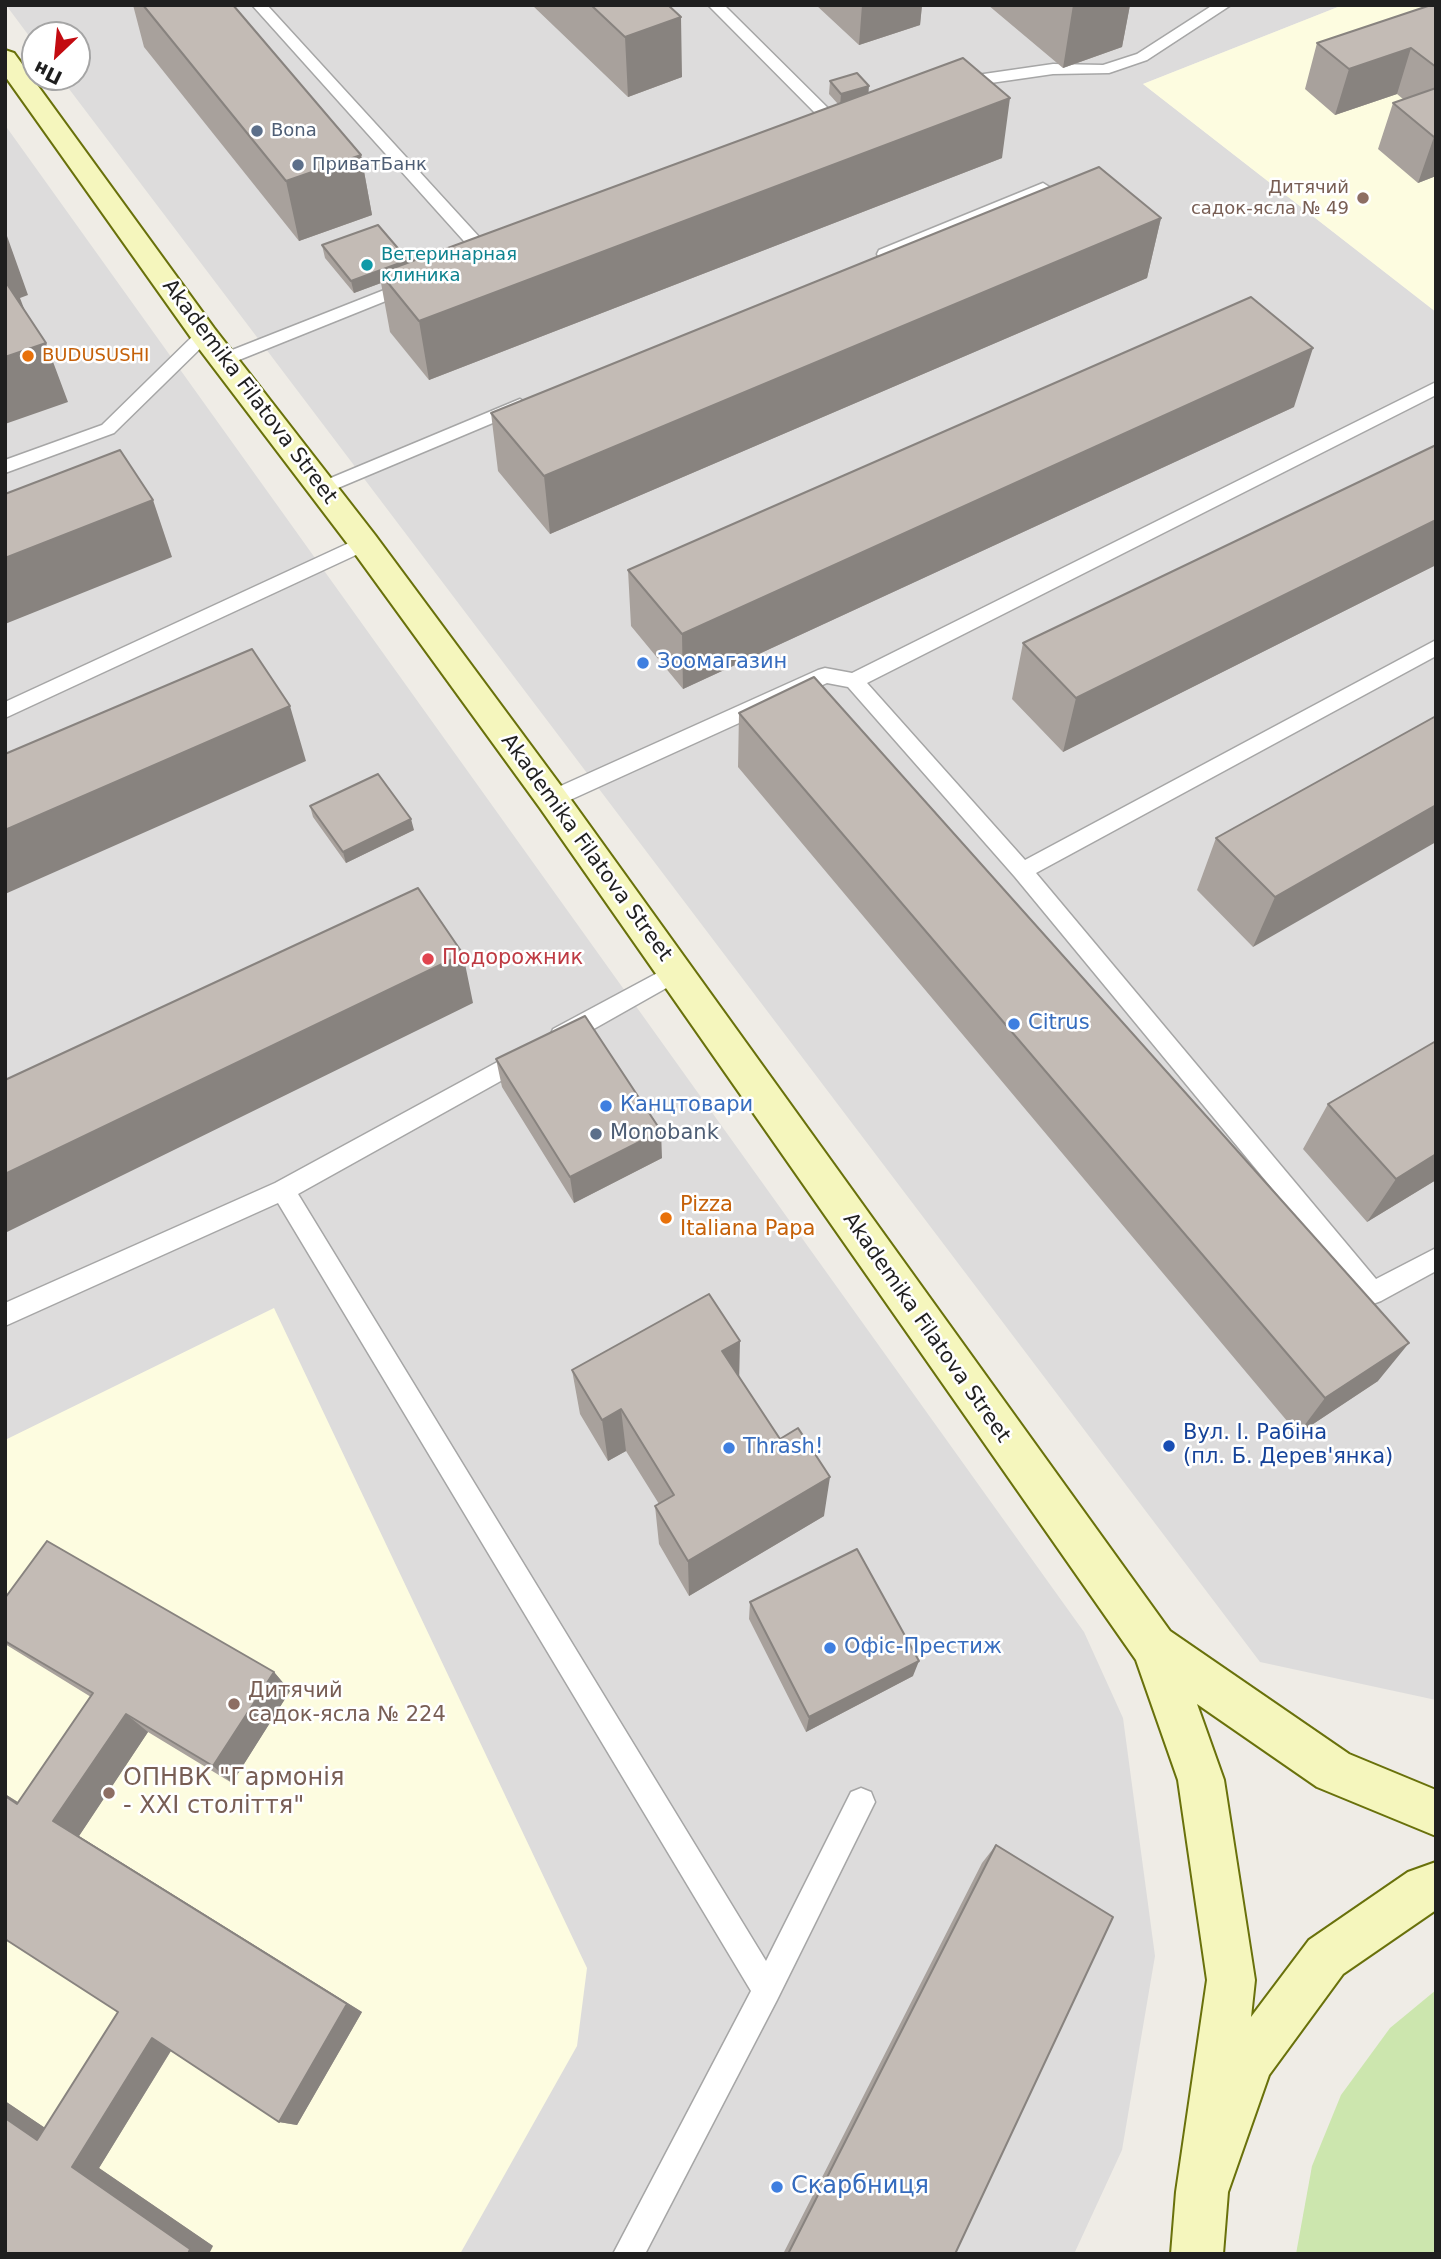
<!DOCTYPE html>
<html>
<head>
<meta charset="utf-8">
<style>
  body { margin:0 }
  #map { position:relative; width:1441px; height:2259px; overflow:hidden; background:#efece6; font-family:"DejaVu Sans",sans-serif }
  canvas { display:block }
  .frame { position:absolute; inset:0; border:7px solid #1f1f1f; pointer-events:none }
  .north { position:absolute; left:21px; top:21px; width:70px; height:70px; box-sizing:border-box; background:#fff; border:2px solid #a5a5a5; border-radius:50%; rotate:206deg; font-size:19px; font-weight:700; line-height:28px; text-align:center; color:#1f1f1f }
  .north::after { content:''; display:block; margin:auto; width:24px; height:32px; background:#c30b11; clip-path:polygon(50% 0,100% 100%,50% 72%,0 100%) }
</style>
</head>
<body>
<div id="map">
<canvas width="1441" height="2259"></canvas>
<div class="frame"></div>
<div class="north">Пн</div>
</div>
<script>
const context = document.querySelector('canvas').getContext('2d');
context.lineJoin = 'round';
function fill(path, color) { context.fillStyle = color; context.fill(path, 'evenodd'); }
const poly = rows => new Path2D(rows.map(r => 'M' + r).join(''));
function trace(path, color, width, dash) { context.strokeStyle = color; context.lineWidth = width; context.lineCap = dash ? 'butt' : 'round'; context.setLineDash(dash || []); context.stroke(path); }
function label(font, color, halo, rows, align = 'center') {
  context.font = font + ' "DejaVu Sans",sans-serif'; context.lineWidth = 5; context.setLineDash([]); context.textBaseline = 'middle'; context.strokeStyle = halo; context.fillStyle = color; for (const [text, x, y, turn = 0] of rows) {
    context.save(); context.translate(x, y); context.rotate((+turn || 0) * Math.PI / 180); context.textAlign = isNaN(turn) ? turn : align; if (halo) context.strokeText(text, 0, 0); context.fillText(text, 0, 0); context.restore();
  }
}
fill(poly([
  [6,5,1343,5,1143,84,1436,312,1436,1700,1260,1662,60,77,77,77,77,35,35,35,35,44],
  [5,125,1084,1632,1123,1718,1155,1956,1122,2150,1074,2254,5,2254]
]), '#dddcdc');
fill(poly([
  [1343,5,1436,5,1436,312,1143,84],
  [274,1308,587,1968,577,2046,460,2254,5,2254,5,1440]
]), '#fdfce0');
fill(poly([
  [1436,1990,1436,2254,1296,2254,1312,2166,1341,2095,1390,2028]
]), '#cce6ae');
const lane = poly([
  [252,5,267,5,492,251,494,255,492,259,480,259,252,5],
  [708,5,724,5,842,122,844,125,842,128,830,128,708,5],
  [1213,5,1231,5,1147,60,1109,73,1053,74,956,88,948,83,956,78,1053,64,1103,65,1137,54,1213,5],
  [1043,183,1051,188,1049,191,891,258,879,258,877,254,879,250,1043,183],
  [412,279,418,280,420,284,418,288,229,364,223,366,214,360,217,356,412,279],
  [204,329,210,331,213,335,210,339,114,433,5,473,5,460,102,425,198,331,204,329],
  [1436,382,1436,395,867,683,1025,860,1436,640,1436,656,1036,873,1376,1279,1436,1248,1436,1271,1381,1301,1373,1304,1365,1301,1015,877,848,687,827,683,559,805,552,807,545,805,542,799,545,793,818,670,825,668,852,673,1436,382],
  [520,399,529,405,526,409,326,493,320,495,314,493,311,489,314,485,520,399],
  [364,536,371,538,373,543,371,548,5,718,5,702,364,536],
  [676,963,684,966,687,972,684,978,569,1043,561,1045,553,1043,550,1036,553,1029,676,963],
  [525,1047,533,1049,536,1056,533,1063,298,1194,766,1961,851,1792,861,1788,871,1792,875,1802,777,2000,645,2254,613,2254,751,1991,278,1203,5,1326,5,1303,275,1183,525,1047]
]);
const secondary = poly([
  [5,50,14,53,214,328,375,535,564,790,1170,1631,1349,1754,1436,1790,1436,1836,1317,1787,1197,1704,1224,1780,1255,1980,1251,2017,1309,1940,1408,1872,1436,1862,1436,1910,1343,1974,1269,2075,1228,2192,1223,2254,1171,2254,1176,2192,1207,1980,1178,1780,1136,1660,540,808,353,551,194,342,5,76,5,50]
]);
trace(lane, '#a6a6a6', 3);
trace(secondary, '#69710b', 4);
fill(lane, '#fff');
fill(secondary, '#f5f6bd');
fill(poly([
  [133,5,233,5,361,155,372,215,299,241,144,47],
  [532,5,668,5,682,77,628,97],
  [816,5,922,5,920,25,859,45],
  [988,5,1130,5,1122,47,1063,68],
  [1436,5,1436,176,1418,183,1378,149,1393,103,1403,99,1397,94,1335,115,1305,89,1317,43],
  [830,81,869,93,1002,158,429,380,390,332,381,283,354,293,325,258,322,245,408,260,409,262,838,104,829,94],
  [1161,218,1147,278,550,534,498,471,491,413],
  [1294,407,683,689,631,626,628,570],
  [1436,445,1436,565,1063,752,1012,699,1023,643],
  [739,713,1378,1381,1298,1434,738,767],
  [1436,716,1253,947,1197,890,1216,838],
  [310,806,414,830,346,863,313,817],
  [1436,1041,1436,1180,1367,1222,1303,1149,1328,1104],
  [496,1059,662,1158,574,1203,502,1087],
  [572,1370,739,1378,824,1516,689,1596,659,1544,655,1506,659,1504,626,1451,608,1461,580,1414],
  [5,1598,274,1672,290,1691,232,1783,148,1732,79,1836,362,2012,297,2125,279,2122,171,2051,99,2168,213,2246,5,2254,5,2101,45,2128,118,2012,5,1794,18,1802,91,1697,5,1644],
  [750,1602,913,1676,806,1732,749,1619],
  [996,1845,955,2254,783,2254,982,1863]
]), '#a8a19c');
fill(poly([
  [862,5,922,5,920,25,859,45],
  [1073,5,1130,5,1122,47,1063,68],
  [681,17,682,77,628,97,625,37],
  [1411,48,1397,94,1335,115,1349,69],
  [869,86,868,99,840,107,841,94],
  [1010,98,1002,158,429,380,419,321],
  [1436,136,1436,176,1418,183,1434,137],
  [361,155,372,215,299,241,286,181],
  [1161,218,1147,278,550,534,544,476],
  [5,236,7,236,28,295,20,298,28,319,5,294],
  [408,260,410,273,380,273,381,283,354,293,351,281],
  [46,343,68,402,5,424,5,357],
  [1313,348,1294,407,683,689,682,634],
  [153,500,172,557,5,624,5,558],
  [1436,520,1436,565,1063,752,1076,698],
  [290,706,306,761,5,894,5,830],
  [1436,805,1436,842,1253,947,1275,897],
  [411,819,414,830,346,863,343,852],
  [463,954,473,1003,5,1233,5,1174],
  [661,1131,662,1158,574,1203,570,1177],
  [1436,1154,1436,1180,1367,1222,1396,1179],
  [740,1341,739,1386,722,1351],
  [1409,1343,1378,1381,1298,1434,1325,1398],
  [621,1409,626,1451,608,1461,602,1420],
  [830,1477,824,1516,689,1596,688,1561],
  [919,1661,913,1676,806,1732,809,1717],
  [274,1672,290,1691,232,1783,213,1766],
  [126,1714,148,1732,79,1836,362,2012,297,2125,279,2122,53,1821],
  [5,1794,44,1819,5,1796],
  [152,2038,175,2044,99,2168,213,2246,209,2254,188,2254,72,2167],
  [5,2101,66,2142,37,2140,5,2118]
]), '#88837f');
const building = poly([
  [143,5,233,5,361,155,286,181,143,5],
  [591,5,668,5,681,17,625,37,591,5],
  [1431,5,1436,5,1436,67,1411,48,1349,69,1317,43,1431,5],
  [963,58,1010,98,419,321,380,273,963,58],
  [857,73,869,86,841,94,830,81,857,73],
  [1436,88,1436,136,1434,137,1393,103,1436,88],
  [1099,167,1161,218,544,476,491,413,1099,167],
  [378,225,408,260,351,281,322,245,378,225],
  [5,281,46,343,5,357,5,281],
  [1251,297,1313,348,682,634,628,570,1251,297],
  [1436,445,1436,520,1076,698,1023,643,1436,445],
  [120,450,153,500,5,558,5,494,120,450],
  [252,649,290,706,5,830,5,754,252,649],
  [814,677,1409,1343,1325,1398,739,713,814,677],
  [1436,716,1436,805,1275,897,1216,838,1436,716],
  [378,774,411,819,343,852,310,806,378,774],
  [418,888,463,954,5,1174,5,1080,418,888],
  [585,1016,661,1131,570,1177,496,1059,585,1016],
  [1436,1041,1436,1154,1396,1179,1328,1104,1436,1041],
  [709,1294,740,1341,722,1351,780,1439,798,1428,830,1477,688,1561,655,1506,674,1495,621,1409,602,1420,572,1370,709,1294],
  [47,1541,274,1672,213,1766,126,1714,53,1821,347,2004,279,2122,152,2038,72,2167,190,2249,188,2254,5,2254,5,2118,37,2140,118,2012,5,1939,5,1796,17,1804,93,1693,5,1641,5,1598,47,1541],
  [857,1549,919,1661,809,1717,750,1602,857,1549],
  [996,1845,1113,1917,955,2254,788,2254,996,1845]
]);
fill(building, '#c3bbb5');
trace(building, '#88837f', 2);
for (const [x, y, r, color] of [
  [257,131,7,"#5c6f8a"],
  [298,165,7,"#5c6f8a"],
  [1363,198,7,"#8d6e63"],
  [367,265,7,"#0f9aa8"],
  [28,356,7,"#e8710a"],
  [643,663,7,"#3f7fe0"],
  [428,959,7,"#e0444e"],
  [1014,1024,7,"#3f7fe0"],
  [606,1106,7,"#3f7fe0"],
  [596,1134,7,"#5c6f8a"],
  [666,1218,7,"#e8710a"],
  [1169,1446,7,"#1a4fb4"],
  [729,1448,7,"#3f7fe0"],
  [830,1648,7,"#3f7fe0"],
  [234,1704,7,"#8d6e63"],
  [109,1793,7,"#8d6e63"],
  [777,2187,7,"#3f7fe0"]
]) { const dot = new Path2D(); dot.arc(x, y, r, 0, 2 * Math.PI); context.fillStyle = color; context.fill(dot); trace(dot, '#fff', 2.5); }
label('18px', '#4e5e75', '#fff', [
  ["Bona",271,131],
  ["ПриватБанк",312,165]
], 'left');
label('18px', '#785e54', '#fff', [
  ["Дитячий",1349,188],
  ["садок-ясла № 49",1349,209]
], 'right');
label('18px', '#0d838f', '#fff', [
  ["Ветеринарная",381,255],
  ["клиника",381,276]
], 'left');
label('18px', '#c56008', '#fff', [
  ["BUDUSUSHI",42,356]
], 'left');
label('21px', '#1f1f1f', '#fff', [
  ["Akademika Filatova Street",249,392,53],
  ["Akademika Filatova Street",586,848,54],
  ["Akademika Filatova Street",926,1328,55]
]);
label('21px', '#366cbe', '#fff', [
  ["Зоомагазин",657,663],
  ["Citrus",1028,1024],
  ["Канцтовари",620,1106],
  ["Thrash!",743,1448],
  ["Офіс-Престиж",844,1648]
], 'left');
label('21px', '#be3a42', '#fff', [
  ["Подорожник",442,959]
], 'left');
label('21px', '#4e5e75', '#fff', [
  ["Monobank",610,1134]
], 'left');
label('21px', '#c56008', '#fff', [
  ["Pizza",680,1206],
  ["Italiana Papa",680,1230]
], 'left');
label('21px', '#164399', '#fff', [
  ["Вул. І. Рабіна",1183,1434],
  ["(пл. Б. Дерев'янка)",1183,1458]
], 'left');
label('21px', '#785e54', '#fff', [
  ["Дитячий",248,1692],
  ["садок-ясла № 224",248,1716]
], 'left');
label('24px', '#785e54', '#fff', [
  ["ОПНВК \"Гармонія",123,1779],
  ["- ХХІ століття\"",123,1807]
], 'left');
label('24px', '#366cbe', '#fff', [
  ["Скарбниця",791,2187]
], 'left');
</script>
</body>
</html>
